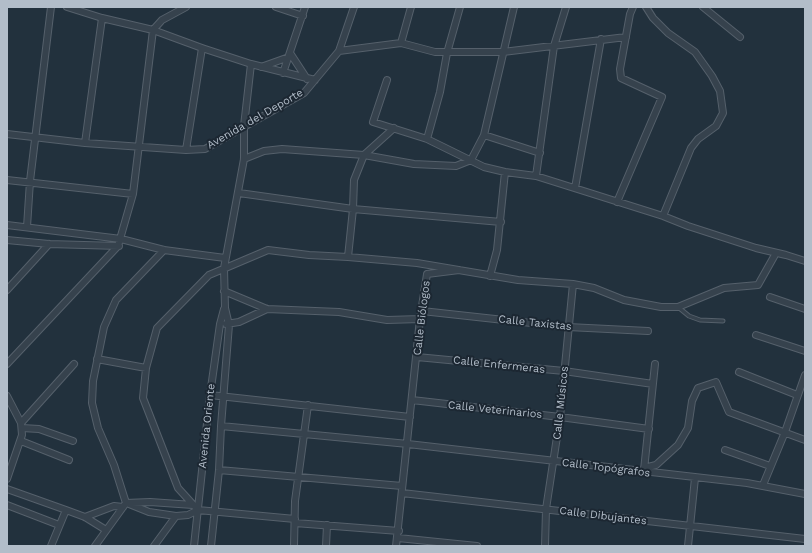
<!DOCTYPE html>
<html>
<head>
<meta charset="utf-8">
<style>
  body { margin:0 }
  #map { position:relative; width:812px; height:553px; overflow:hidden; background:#22313d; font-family:"Work Sans",sans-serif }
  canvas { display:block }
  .frame { position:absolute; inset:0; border:8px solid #b2bdc9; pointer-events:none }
</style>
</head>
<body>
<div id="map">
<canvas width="812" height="553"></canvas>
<div class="frame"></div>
</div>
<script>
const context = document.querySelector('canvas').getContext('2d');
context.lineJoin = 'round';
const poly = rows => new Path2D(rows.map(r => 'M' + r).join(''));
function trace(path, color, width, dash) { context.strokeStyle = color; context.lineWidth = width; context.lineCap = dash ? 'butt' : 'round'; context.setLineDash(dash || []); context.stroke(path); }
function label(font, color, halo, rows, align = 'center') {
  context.font = font + ' "Work Sans",sans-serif'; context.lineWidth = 4; context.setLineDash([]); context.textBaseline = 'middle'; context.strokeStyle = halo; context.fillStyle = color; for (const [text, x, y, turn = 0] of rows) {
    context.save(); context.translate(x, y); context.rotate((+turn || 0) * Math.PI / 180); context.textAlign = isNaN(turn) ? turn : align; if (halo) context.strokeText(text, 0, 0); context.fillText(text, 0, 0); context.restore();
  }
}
const service = poly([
  [678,307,689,316,700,320,723,321]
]);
const minor = poly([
  [67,7,102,18,153,30,202,48,251,64,315,80],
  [276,7,303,16],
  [646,7,653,18,668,33,695,52,712,76,720,91,723,113,716,126,698,139,691,148,663,216],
  [703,7,740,37],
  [401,43,411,7],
  [339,51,354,7],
  [290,53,307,79],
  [261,67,289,57],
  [283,73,305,7],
  [387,80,373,122,427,139,484,167,505,172,536,176,663,216,688,226,756,248,786,255,805,261],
  [7,134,85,143,186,150,205,149,304,93,339,51,401,43,435,52,503,52,626,37],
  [484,135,540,153],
  [427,139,440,92,447,53,460,7],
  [85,143,102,18],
  [186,150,202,48],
  [244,159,264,151,282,149,364,155,414,164,456,166,471,160,484,135,514,7],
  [536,176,554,46,566,7],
  [7,180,133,194],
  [575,188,601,39],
  [239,193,353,209,501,222],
  [617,202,662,97,621,78,620,69,630,14,633,7],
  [7,225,121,239,164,250,225,258],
  [27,227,30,181,51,7],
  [7,240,49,244,119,246],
  [348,257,353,209,354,180,364,155,394,128],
  [490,276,497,250,505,172],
  [7,290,49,244],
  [224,291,267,309,339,312,387,320,420,319],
  [770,297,805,309],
  [422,311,568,327,648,331],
  [226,324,239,322,267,309],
  [756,335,805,351],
  [417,357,564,371,653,384],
  [97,359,146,368],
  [7,364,118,246,133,194,153,30,162,20,186,7],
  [739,372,797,395],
  [210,395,410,417],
  [7,396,21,423,22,435,7,479],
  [412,400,560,417,649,429],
  [21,423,74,364],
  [221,426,408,444,747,483,805,494],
  [22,428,39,429,73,441],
  [21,441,69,460],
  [725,450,770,466],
  [644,468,656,465,678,445,688,428,692,401,698,388,716,382,729,412,805,440],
  [219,470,402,486],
  [644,470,655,364],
  [763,485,785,432,805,375],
  [7,489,66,510,85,517,106,530],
  [402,493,805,539],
  [126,503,150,502,193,505],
  [129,504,149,512,176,516],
  [7,505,59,525],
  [198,510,178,488,143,398,146,368,157,328,209,275,268,250,309,255,348,257,417,263,518,280,573,284,594,288,624,300,661,307,678,307,724,288,758,285,776,253],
  [198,510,295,519],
  [85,517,114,506,123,507],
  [295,523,399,531],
  [398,538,477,546],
  [51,546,66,510],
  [95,546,126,503,114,465,98,428,92,403,93,381,104,327,116,300,164,250],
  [154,546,176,516,188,515,198,510],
  [194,546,210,395,220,324,224,309],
  [211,546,219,470,221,426,229,325,225,308,224,268,244,159,244,126,251,64],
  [294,546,295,501,308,405],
  [326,546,327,525],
  [396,546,420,319,427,274,459,270],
  [545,546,546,509,560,417,573,284],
  [688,546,695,478]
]);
trace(service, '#55606b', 5);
trace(minor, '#55606b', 8);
trace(service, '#36424d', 3);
trace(minor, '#36424d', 6);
label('11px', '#b2bdc9', '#1c2732', [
  ["Avenida del Deporte",255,119,-30],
  ["Calle Biólogos",422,318,-83],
  ["Calle Taxistas",535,323,6],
  ["Calle Enfermeras",499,365,6],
  ["Calle Músicos",561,403,-84],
  ["Calle Veterinarios",495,410,6],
  ["Avenida Oriente",207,426,-84],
  ["Calle Topógrafos",606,468,7],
  ["Calle Dibujantes",603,516,7]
]);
</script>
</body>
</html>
